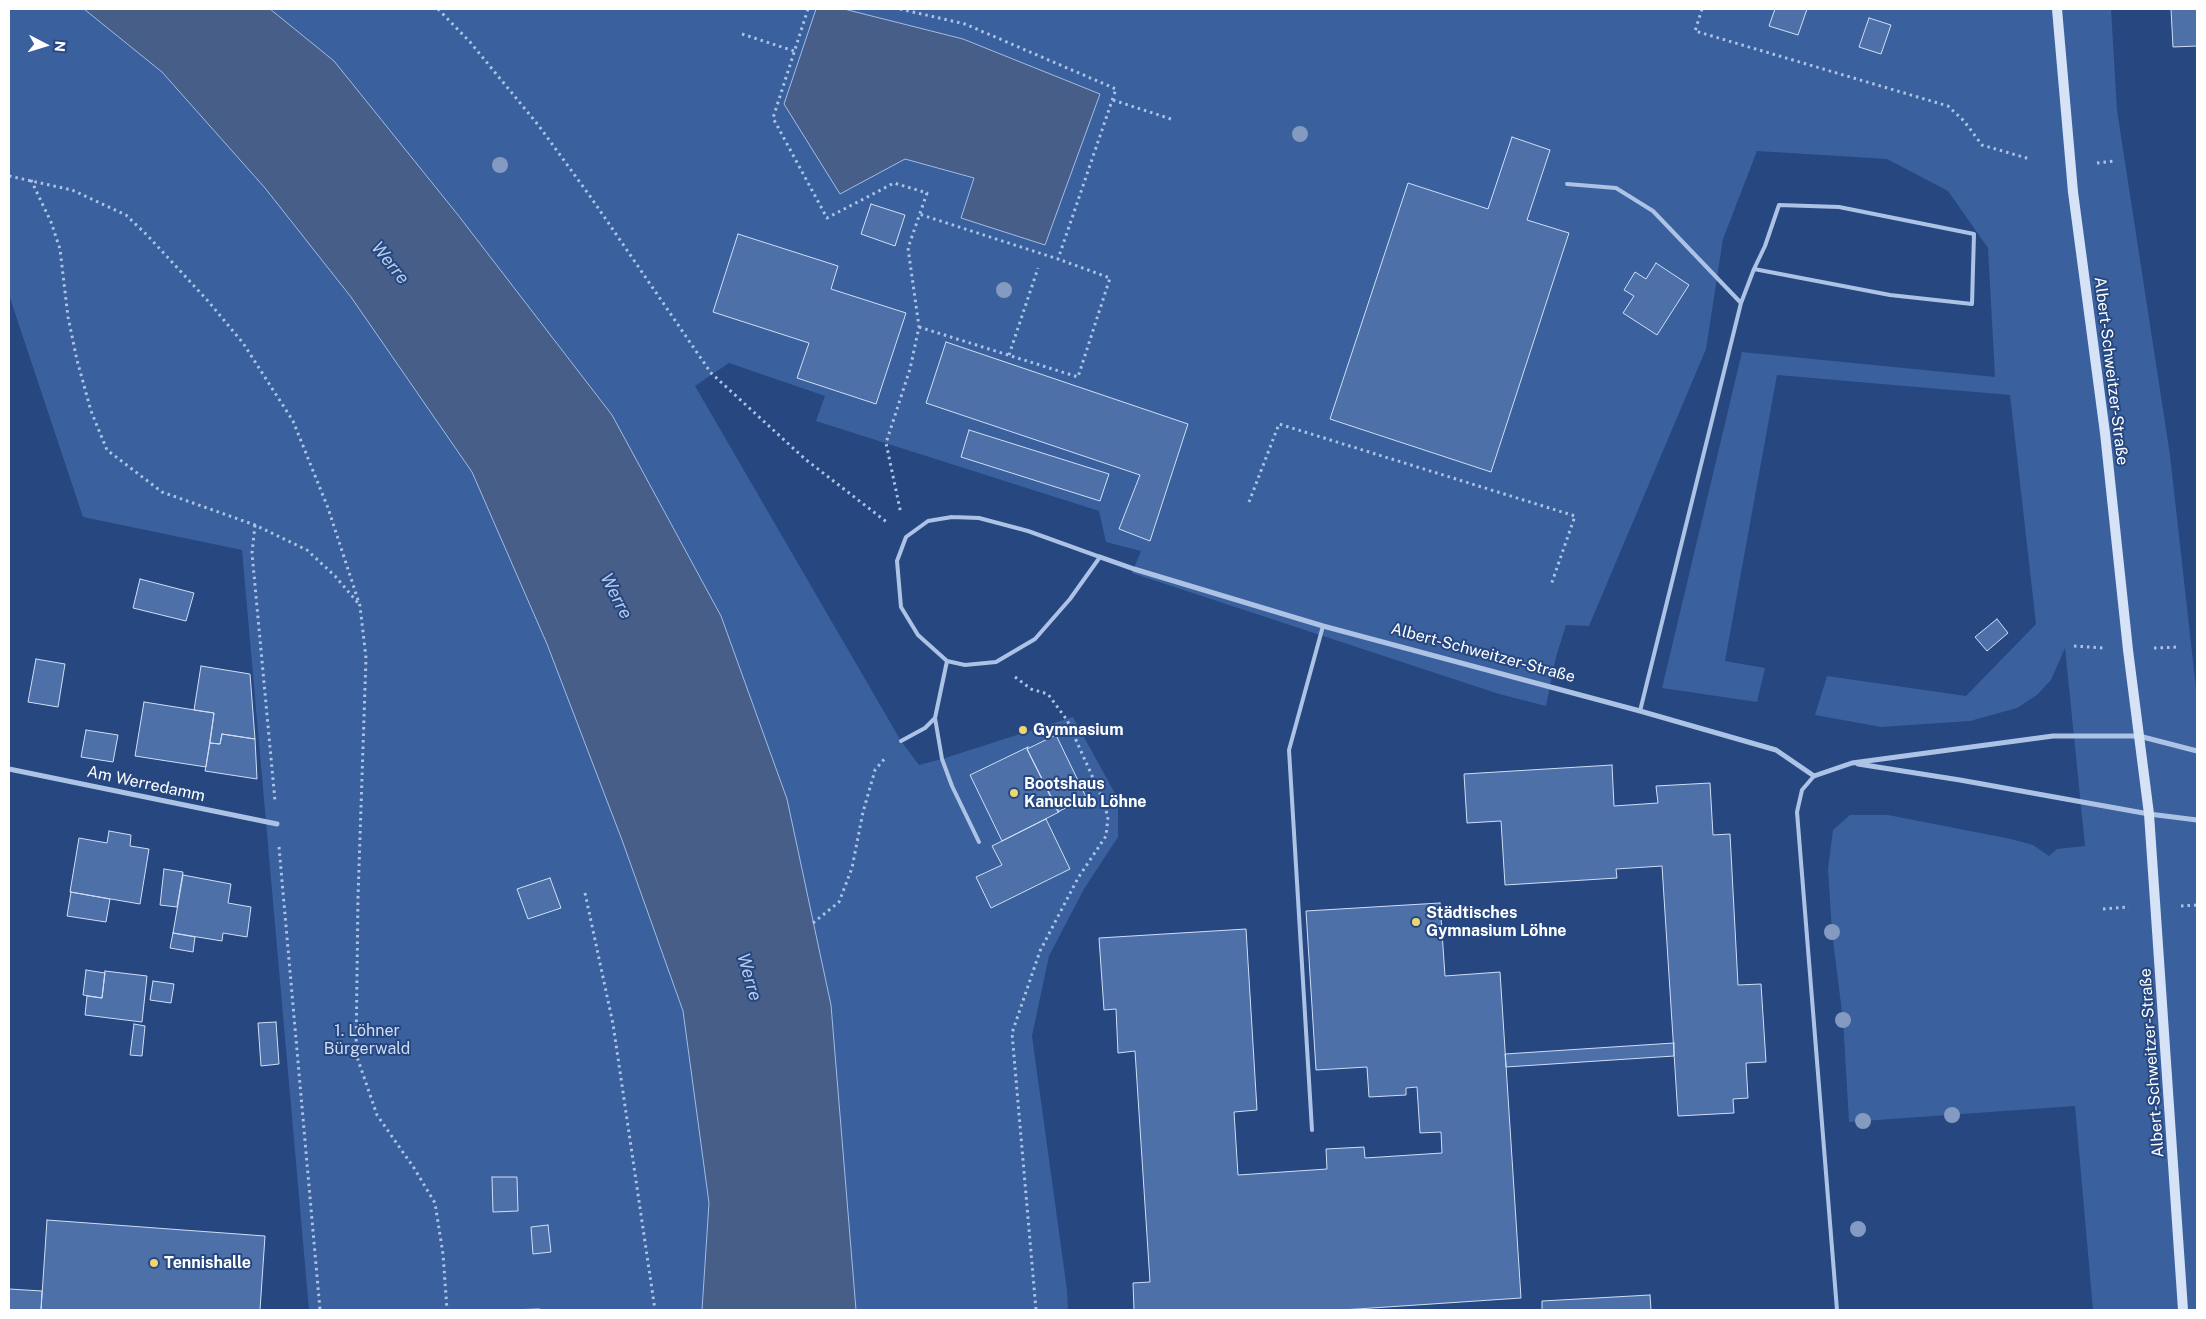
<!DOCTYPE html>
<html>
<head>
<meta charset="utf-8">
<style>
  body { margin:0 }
  #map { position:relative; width:2206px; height:1319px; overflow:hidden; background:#264780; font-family:"Public Sans",sans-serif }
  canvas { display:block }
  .frame { position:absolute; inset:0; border:10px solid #fff; pointer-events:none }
  .north { position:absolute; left:20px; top:20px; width:50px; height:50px; -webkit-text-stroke:4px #264780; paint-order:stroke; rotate:95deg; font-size:14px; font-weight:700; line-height:20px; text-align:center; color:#fff }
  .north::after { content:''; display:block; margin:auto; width:18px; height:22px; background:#fff; clip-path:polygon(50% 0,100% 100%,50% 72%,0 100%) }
</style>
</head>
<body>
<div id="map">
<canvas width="2206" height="1319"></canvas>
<div class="frame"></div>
<div class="north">N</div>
</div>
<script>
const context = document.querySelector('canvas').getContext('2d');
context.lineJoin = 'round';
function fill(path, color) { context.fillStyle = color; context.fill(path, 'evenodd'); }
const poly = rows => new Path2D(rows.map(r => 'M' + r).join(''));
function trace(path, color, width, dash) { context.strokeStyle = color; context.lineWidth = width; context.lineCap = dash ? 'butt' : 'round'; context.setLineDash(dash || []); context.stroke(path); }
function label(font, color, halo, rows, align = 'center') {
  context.font = font + ' "Public Sans",sans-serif'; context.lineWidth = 4; context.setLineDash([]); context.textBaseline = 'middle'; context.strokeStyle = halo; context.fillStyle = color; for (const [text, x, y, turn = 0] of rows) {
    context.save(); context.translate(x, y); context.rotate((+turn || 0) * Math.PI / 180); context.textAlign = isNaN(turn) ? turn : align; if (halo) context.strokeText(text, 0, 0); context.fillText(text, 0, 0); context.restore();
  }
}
fill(poly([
  [9,9,84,9,162,72,265,188,351,297,472,472,547,644,622,840,683,1011,709,1203,702,1310,309,1310,242,550,83,517,9,295],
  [270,9,2111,9,2117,110,2170,455,2197,697,2197,1310,2093,1310,2075,1106,1849,1122,1843,1020,1832,932,1828,869,1833,830,1850,815,1888,815,2011,839,2033,845,2049,856,2057,849,2085,846,2065,648,2051,680,2037,695,2017,708,1970,721,1881,727,1815,715,1827,676,1966,696,2036,624,2010,395,1777,375,1725,661,1765,668,1757,702,1662,688,1742,352,1995,377,1988,248,1948,191,1887,159,1757,151,1723,239,1706,349,1589,626,1566,625,1556,657,1546,706,1499,694,1132,573,1141,551,1106,542,1099,511,816,421,825,396,729,363,695,386,901,741,919,765,942,759,1073,717,1118,799,1118,837,1084,889,1049,956,1032,1036,1067,1290,1068,1310,856,1310,831,1005,787,799,721,616,612,415,458,215,334,61]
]), '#3a609d');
const water = poly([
  [84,9,270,9,334,61,458,215,612,415,721,616,787,799,831,1005,856,1310,702,1310,709,1203,683,1011,622,840,547,644,472,472,351,297,265,188,162,72,84,9],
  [816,9,844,9,963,39,1100,94,1045,245,961,218,974,178,905,159,840,194,784,104,816,9]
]);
fill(water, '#465e88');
trace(water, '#a1bde7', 1);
const building = poly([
  [1775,9,1807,9,1798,35,1769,26,1775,9],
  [2171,9,2197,9,2197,46,2173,47,2171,9],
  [1869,18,1891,25,1881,54,1859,47,1869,18],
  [1512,137,1550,150,1527,220,1569,233,1491,472,1330,419,1408,183,1488,209,1512,137],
  [871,204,905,215,895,246,861,234,871,204],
  [738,234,838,266,831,289,906,313,876,404,797,378,809,343,713,312,738,234],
  [1656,263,1689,285,1657,335,1623,313,1634,296,1624,290,1635,272,1646,279,1656,263],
  [946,342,1188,424,1150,541,1119,529,1140,475,926,403,946,342],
  [969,430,1109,474,1100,501,961,457,969,430],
  [140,579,194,593,186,621,133,608,140,579],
  [1997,619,2008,633,1987,651,1975,637,1997,619],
  [36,659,65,664,58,707,28,702,36,659],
  [201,666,250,674,255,739,222,734,220,744,210,743,214,713,194,710,201,666],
  [144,702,214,713,206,767,135,756,144,702],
  [86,730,118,735,113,762,81,757,86,730],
  [222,734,255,739,257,779,205,771,210,743,220,744,222,734],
  [1056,735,1086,797,1058,812,1027,749,1056,735],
  [1028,747,1027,749,1059,812,1002,841,970,775,1028,747],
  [1612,765,1614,806,1658,803,1656,786,1710,783,1713,835,1730,834,1738,985,1761,984,1766,1062,1746,1063,1748,1098,1733,1099,1734,1113,1678,1116,1662,866,1616,869,1617,878,1505,885,1501,821,1467,823,1464,774,1612,765],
  [1046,819,1070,869,991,908,976,877,1002,865,992,846,1046,819],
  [109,831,131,835,130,846,149,849,140,904,70,892,79,838,107,843,109,831],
  [164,869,183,872,177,907,160,905,164,869],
  [183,875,231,884,228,903,251,907,247,937,223,933,222,941,173,933,183,875],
  [550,878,561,908,528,919,517,889,550,878],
  [71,892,110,899,106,922,67,916,71,892],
  [1440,903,1445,976,1500,972,1521,1298,1342,1310,1134,1310,1133,1283,1150,1282,1135,1051,1118,1053,1116,1009,1104,1010,1099,938,1246,929,1257,1110,1234,1112,1238,1175,1327,1169,1326,1149,1364,1147,1365,1158,1442,1153,1441,1132,1420,1133,1417,1087,1406,1088,1406,1095,1369,1097,1367,1067,1316,1070,1306,911,1440,903],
  [173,933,195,937,193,952,170,948,173,933],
  [86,970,105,973,102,998,83,995,86,970],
  [105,971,147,976,142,1022,85,1015,87,996,102,998,105,971],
  [153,981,174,984,171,1003,150,1000,153,981],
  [276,1022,279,1064,261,1066,258,1023,276,1022],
  [134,1024,145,1026,142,1056,130,1055,134,1024],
  [1674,1043,1674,1056,1506,1067,1505,1054,1674,1043],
  [492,1177,517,1177,518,1211,493,1212,492,1177],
  [47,1220,265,1236,260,1310,41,1310,47,1220],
  [548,1225,551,1252,533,1254,531,1227,548,1225],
  [9,1289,42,1291,41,1310,9,1310,9,1289],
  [1650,1295,1651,1310,1542,1310,1542,1301,1650,1295],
  [539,1309,539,1310,506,1310,539,1309]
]);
fill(building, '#4e70a9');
trace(building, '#d0def5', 1);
trace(poly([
  [438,9,470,42,539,126,592,199,711,373,805,459,888,523],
  [808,9,773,118,827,218,894,183,927,193,908,248,919,327,910,369,886,443,901,514],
  [900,9,965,24,1116,89,1058,259,919,214],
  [1702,9,1695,31,1948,106,1964,121,1982,145,2030,159],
  [742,34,794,51],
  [1113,100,1171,119],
  [2097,163,2115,161],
  [9,176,72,190,126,215,147,235,208,301,243,343,293,421,328,508,360,606,366,658,358,897,356,1054,377,1115,414,1168,435,1203,443,1254,447,1310],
  [31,180,51,222,60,249,68,317,77,360,91,411,107,450,162,492,255,525,307,550,335,576,358,603],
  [919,327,1078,377,1110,278,1058,259],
  [1009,355,1038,268],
  [1249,502,1279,424,1575,516,1551,585],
  [255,525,252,553,275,801],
  [2074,646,2103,648],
  [2154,648,2179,647],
  [1015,677,1031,689,1048,694,1067,720,1102,798,1108,817,1106,836,1078,878,1040,951,1012,1033,1036,1310],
  [279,847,320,1310],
  [585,893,613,1024,655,1310],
  [2181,906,2197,905],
  [2103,909,2129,907],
  [813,923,839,902,852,868,863,812,875,770,886,757]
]), '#adc3e6', 3, [2.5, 4]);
trace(poly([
  [1567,184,1616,188,1653,211,1741,303,1640,711],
  [1741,303,1754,269,1765,246,1779,205,1839,207,1974,234,1972,304,1890,295,1754,269],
  [952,517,979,518,1028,531,1100,557,1070,599,1035,639,996,662,965,665,947,661,918,635,901,607,897,561,906,537,928,521,952,517],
  [947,661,935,718,942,759,952,786,979,842],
  [901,741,925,728,935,718],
  [1814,776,1802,790,1797,812,1837,1310],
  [1312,1130,1289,750,1323,626]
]), '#adc3e6', 4);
trace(poly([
  [1100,557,1134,569,1323,626,1640,711,1776,750,1814,776,1852,763,2053,736,2139,736,2197,751],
  [1858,764,1960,780,2149,814,2197,820],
  [9,769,277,824]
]), '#adc3e6', 5);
trace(poly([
  [2057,9,2073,192,2105,433,2128,650,2149,814,2183,1310]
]), '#d6e2f6', 10);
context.fillStyle = '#849ac0';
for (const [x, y] of [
  [1300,134],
  [500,165],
  [1004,290],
  [1832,932],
  [1843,1020],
  [1952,1115],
  [1863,1121],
  [1858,1229]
]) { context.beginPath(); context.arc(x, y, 8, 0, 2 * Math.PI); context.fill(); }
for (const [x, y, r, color] of [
  [1023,730,5,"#efd472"],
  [1014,793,5,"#efd472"],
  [1416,922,5,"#efd472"],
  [154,1263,5,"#efd472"]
]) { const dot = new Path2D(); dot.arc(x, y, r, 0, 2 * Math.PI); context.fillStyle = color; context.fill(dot); trace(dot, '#264780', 2); }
label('16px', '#fff', '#264780', [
  ["Albert-Schweitzer-Straße",2111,371,83],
  ["Albert-Schweitzer-Straße",1483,653,15],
  ["Am Werredamm",146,784,12],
  ["Albert-Schweitzer-Straße",2152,1063,-94]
]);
label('bold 16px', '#fff', '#264780', [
  ["Gymnasium",1033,730],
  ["Bootshaus",1024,784],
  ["Kanuclub Löhne",1024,802],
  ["Städtisches",1426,913],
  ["Gymnasium Löhne",1426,931],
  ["Tennishalle",164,1263]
], 'left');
label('16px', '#d0def5', '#264780', [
  ["1. Löhner",367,1031],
  ["Bürgerwald",367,1049]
]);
label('italic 18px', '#b8cdee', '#264780', [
  ["Werre",390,263,51],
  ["Werre",616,596,63],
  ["Werre",749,977,74]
]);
</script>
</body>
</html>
